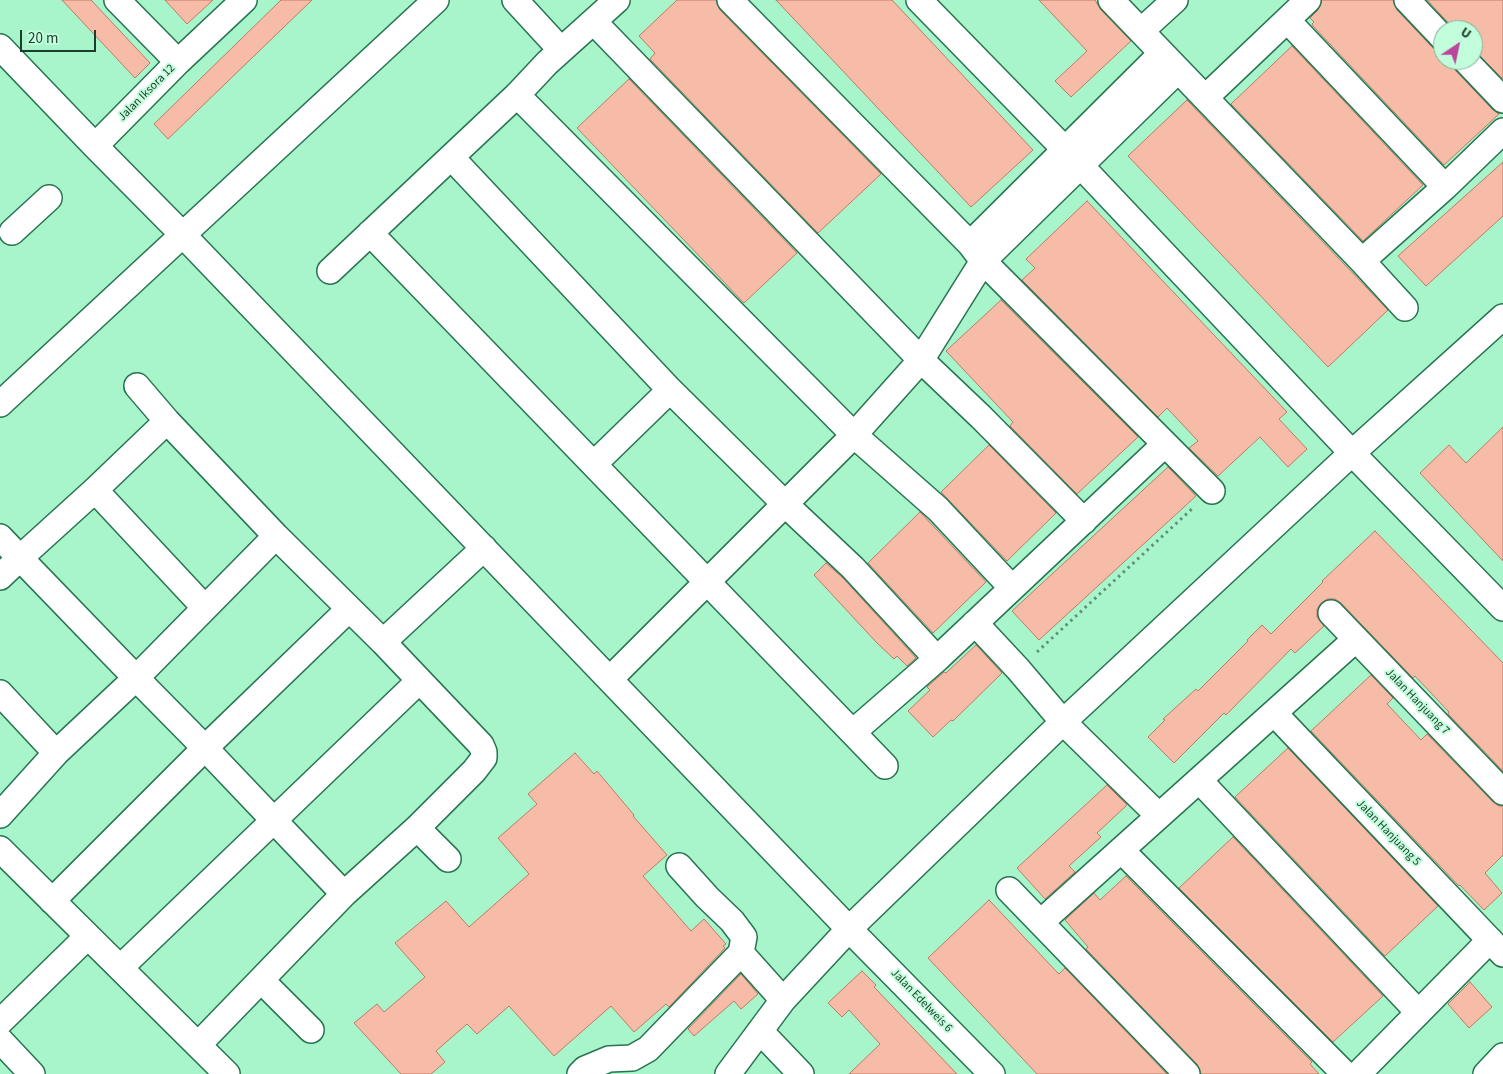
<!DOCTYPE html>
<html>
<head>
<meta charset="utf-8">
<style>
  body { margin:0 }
  #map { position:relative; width:1503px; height:1074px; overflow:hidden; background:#a8f4cb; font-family:"Source Sans 3",sans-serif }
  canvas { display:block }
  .north { position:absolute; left:1433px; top:20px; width:50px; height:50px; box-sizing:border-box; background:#c2fedc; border:1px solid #80b096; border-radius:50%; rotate:34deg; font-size:14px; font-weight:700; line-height:20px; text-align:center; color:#1c3c2c }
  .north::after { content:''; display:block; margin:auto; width:18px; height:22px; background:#bc469c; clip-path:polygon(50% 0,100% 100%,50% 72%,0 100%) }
  .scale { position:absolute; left:20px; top:30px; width:76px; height:22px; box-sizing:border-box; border:2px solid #1c3c2c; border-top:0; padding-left:6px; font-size:15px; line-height:18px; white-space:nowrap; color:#1c3c2c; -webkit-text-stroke:4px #c2fedc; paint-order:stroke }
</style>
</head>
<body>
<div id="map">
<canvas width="1503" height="1074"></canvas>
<div class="north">U</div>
<div class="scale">20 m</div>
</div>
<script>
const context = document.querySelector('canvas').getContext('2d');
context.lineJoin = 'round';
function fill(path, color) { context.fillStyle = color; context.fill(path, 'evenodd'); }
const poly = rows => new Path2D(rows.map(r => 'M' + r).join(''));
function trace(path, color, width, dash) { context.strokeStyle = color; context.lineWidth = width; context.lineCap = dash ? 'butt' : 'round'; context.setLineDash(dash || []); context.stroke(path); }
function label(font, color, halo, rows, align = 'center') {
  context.font = font + ' "Source Sans 3",sans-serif'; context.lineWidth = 4; context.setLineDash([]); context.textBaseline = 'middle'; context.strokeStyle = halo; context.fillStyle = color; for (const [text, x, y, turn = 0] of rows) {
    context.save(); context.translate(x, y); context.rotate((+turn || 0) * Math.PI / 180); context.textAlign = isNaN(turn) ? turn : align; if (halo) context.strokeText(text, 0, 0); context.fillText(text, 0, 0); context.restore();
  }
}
const building = poly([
  [62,0,91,0,150,63,135,78,62,0],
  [165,0,213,0,187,24,165,0],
  [281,0,312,0,168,139,154,124,281,0],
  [677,0,716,0,720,10,881,174,818,233,650,59,655,53,639,36,677,0],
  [776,0,892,0,1033,150,971,207,776,0],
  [1039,0,1095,0,1101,10,1131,41,1071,97,1055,81,1087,51,1039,0],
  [1322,0,1393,0,1397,10,1433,48,1438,52,1443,52,1443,60,1451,60,1455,70,1493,110,1499,114,1444,165,1313,26,1312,24,1314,22,1310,18,1318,10,1322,0],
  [1427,0,1503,0,1503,79,1473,49,1473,30,1455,30,1427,0],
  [1292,46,1423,185,1363,241,1231,104,1292,46],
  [629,79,797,253,744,303,577,128,629,79],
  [1187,100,1388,310,1328,367,1128,156,1187,100],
  [1503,162,1503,216,1426,286,1398,256,1503,162],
  [1087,201,1287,412,1279,419,1307,449,1288,467,1260,437,1218,476,1189,448,1198,441,1167,408,1158,417,1022,280,1035,268,1026,259,1087,201],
  [1001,300,1138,437,1077,494,1010,426,1013,422,946,351,1001,300],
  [1503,427,1503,561,1420,473,1449,445,1466,463,1503,427],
  [989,445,1056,513,1007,561,941,492,989,445],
  [1168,467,1196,496,1039,640,1012,611,1168,467],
  [920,512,986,582,933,633,868,563,920,512],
  [1375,531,1503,663,1503,771,1448,714,1449,712,1415,676,1413,678,1341,603,1335,599,1327,599,1321,603,1317,609,1317,617,1324,626,1295,653,1291,649,1226,715,1224,713,1174,763,1148,737,1165,720,1163,719,1196,689,1198,691,1248,641,1247,640,1262,625,1271,634,1323,582,1322,581,1375,531],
  [826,563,843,578,916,658,907,666,897,656,894,659,877,643,814,575,826,563],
  [976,645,1002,673,953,721,951,720,933,737,908,711,930,690,927,687,944,672,946,673,976,645],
  [1371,675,1393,698,1387,704,1421,740,1427,734,1493,802,1499,806,1503,806,1503,855,1485,873,1502,893,1484,910,1460,885,1459,886,1311,731,1371,675],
  [1288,748,1438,906,1385,956,1235,797,1288,748],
  [575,753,594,774,597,771,634,815,633,816,667,855,643,876,691,931,704,919,726,944,723,946,725,948,669,1007,666,1004,634,1032,611,1006,554,1056,509,1006,477,1034,467,1024,436,1051,445,1062,431,1074,401,1074,354,1023,377,1004,384,1012,425,977,395,943,446,901,469,927,529,874,498,838,537,804,528,794,575,753],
  [1107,785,1127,805,1097,833,1101,837,1069,866,1075,872,1045,899,1017,868,1107,785],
  [1233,837,1383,996,1333,1042,1179,888,1233,837],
  [1126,876,1312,1062,1310,1064,1319,1074,1201,1074,1197,1064,1086,949,1088,947,1065,920,1094,893,1100,900,1126,876],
  [989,900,1056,971,1059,974,1065,968,1167,1074,1037,1074,928,958,989,900],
  [862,971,876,985,874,987,957,1074,849,1074,880,1044,849,1010,842,1017,828,1003,862,971],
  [741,974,758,994,741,1009,734,1001,694,1036,688,1029,741,974],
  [1470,982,1492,1007,1469,1028,1448,1004,1470,982]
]);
fill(building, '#f7bca7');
trace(building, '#c07a62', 1);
const minor = poly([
  [117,0,178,62],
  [515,0,561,50],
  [730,0,970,244,983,261,1212,491],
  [919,0,1081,166,1352,453,1503,608],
  [1111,0,1362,261,1445,187,1503,131],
  [1407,0,1443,38],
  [1287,20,1445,187],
  [594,22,921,360,981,417,1084,521],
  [1141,31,1175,0],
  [0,47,95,146,183,235,849,929,992,1074],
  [1465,60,1503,100],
  [517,95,854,435,938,509,1012,588],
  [1206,97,1308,0],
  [95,146,178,62,244,0],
  [451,157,670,390,784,503,853,568,937,659],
  [12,232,49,198],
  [370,233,885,766],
  [970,244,1162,53],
  [1362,261,1405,308],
  [330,271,517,95,547,63,617,0],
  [137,386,167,421],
  [0,404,436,0],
  [594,464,670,390],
  [95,490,205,608],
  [0,537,20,558,136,678,205,748,344,894,417,828,474,771,484,758,484,752,481,745,383,642,276,536,167,421,95,490,20,558,0,577],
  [1331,613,1503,792],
  [975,623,1018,669,1063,722,1159,816],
  [383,642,484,548],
  [610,679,854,435,921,360,983,261,1178,70],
  [0,693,56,753],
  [1274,713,1503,954],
  [853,732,937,659,1165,444],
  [1199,780,1418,1012],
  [0,815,56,753,136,678,276,536],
  [417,828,448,859],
  [0,849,227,1074],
  [1121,850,1345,1074],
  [679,866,707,897,732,921,744,937,741,953,783,1000],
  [1009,890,1187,1074],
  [52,901,205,748,349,609],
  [1041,922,1356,639],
  [120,968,419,681],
  [261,980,311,1030],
  [0,1022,88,936],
  [760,1031,801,1074],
  [0,1040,32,1074],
  [198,1045,344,894],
  [580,1074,585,1069,609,1059,632,1058,648,1049,741,953],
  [728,1074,783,1000,849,929,1063,722,1352,453,1503,317],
  [1358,1074,1490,940],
  [1486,1074,1503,1056]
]);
trace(minor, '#277451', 28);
trace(poly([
  [1037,652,1194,507]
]), '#5e9377', 3, [2.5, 4]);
trace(minor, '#fff', 25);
label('12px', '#1c3c2c', '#c2fedc', [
  ["Jalan Iksora 12",147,93,-45],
  ["Jalan Hanjuang 7",1417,702,46],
  ["Jalan Hanjuang 5",1388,833,46],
  ["Jalan Edelweis 6",921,1001,46]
]);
</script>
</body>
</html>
